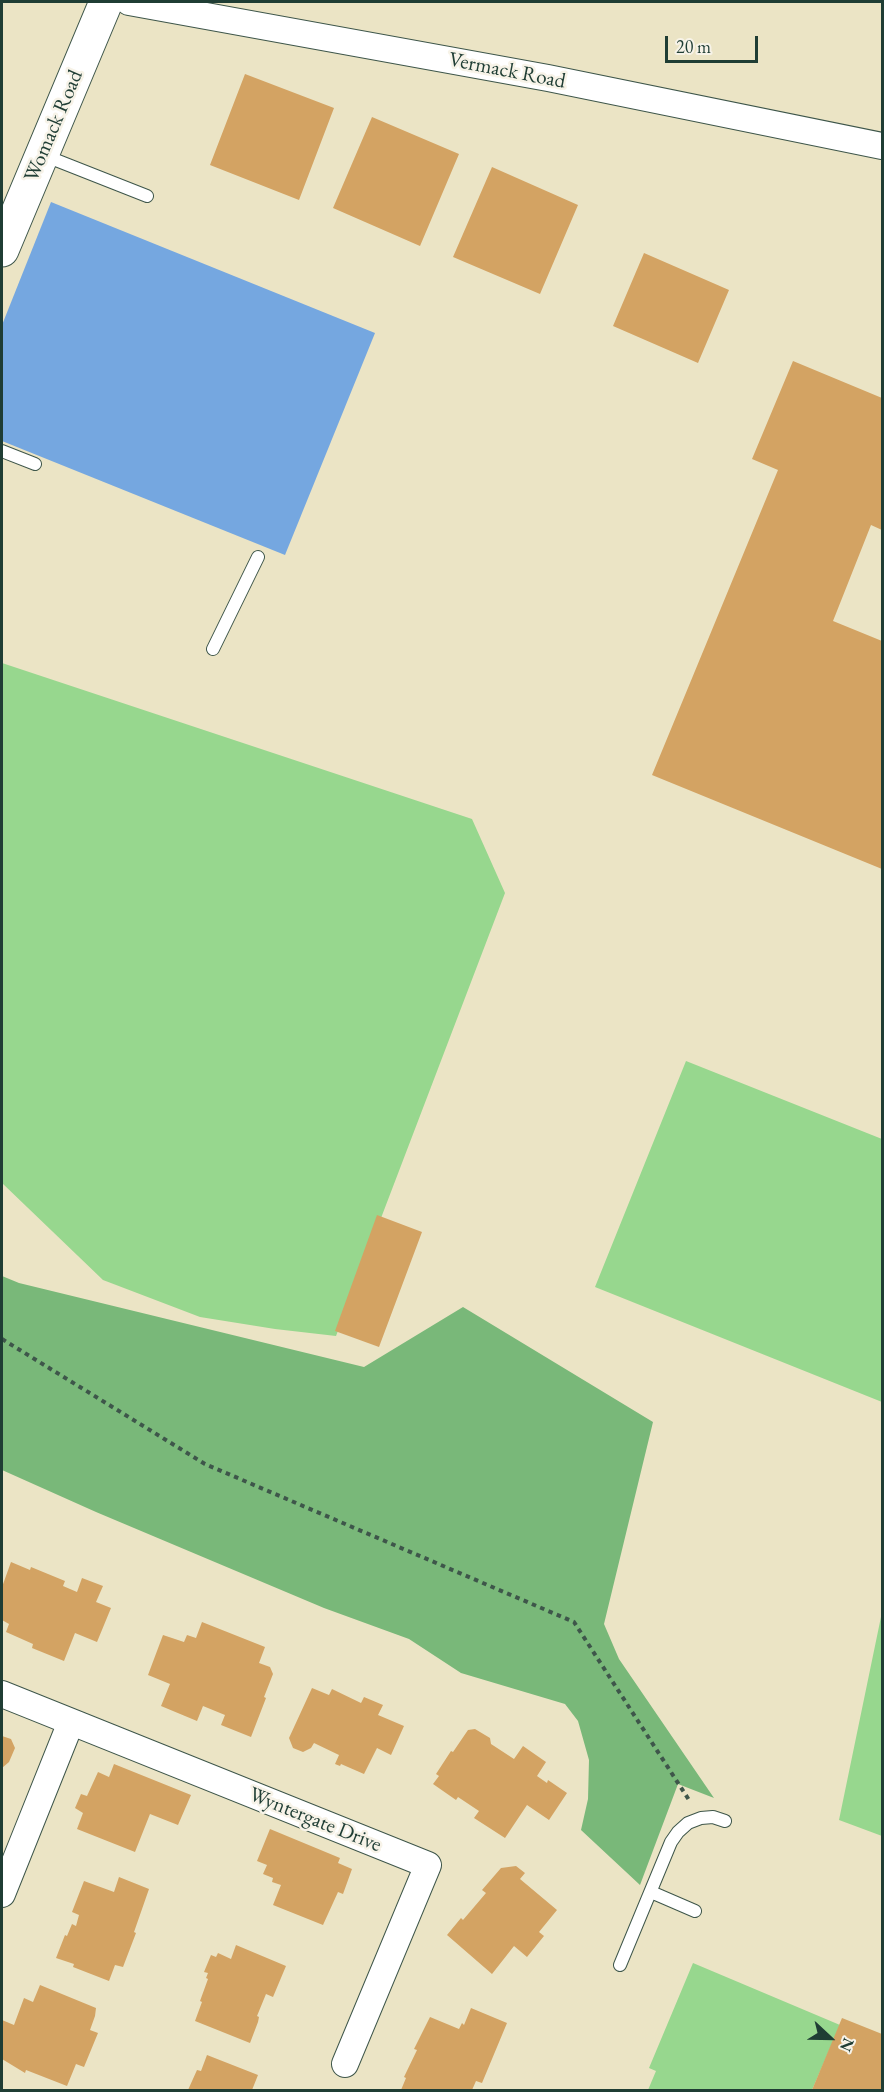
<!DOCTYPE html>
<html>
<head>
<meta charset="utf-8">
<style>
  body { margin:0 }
  #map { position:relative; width:884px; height:2092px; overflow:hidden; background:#ebe4c5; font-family:"EB Garamond",serif }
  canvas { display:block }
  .frame { position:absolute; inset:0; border:3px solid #1f3d34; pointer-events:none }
  .north { position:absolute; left:800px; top:2008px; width:60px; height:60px; -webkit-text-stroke:4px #f7f3e8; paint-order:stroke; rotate:112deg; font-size:16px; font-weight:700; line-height:24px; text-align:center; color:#1f3d34 }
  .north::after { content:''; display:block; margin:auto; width:21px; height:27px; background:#1f3d34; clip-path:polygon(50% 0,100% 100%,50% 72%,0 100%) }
  .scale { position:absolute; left:665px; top:36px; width:93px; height:27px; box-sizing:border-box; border:3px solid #1f3d34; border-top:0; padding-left:8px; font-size:18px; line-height:21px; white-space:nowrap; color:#1f3d34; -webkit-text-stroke:4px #f7f3e8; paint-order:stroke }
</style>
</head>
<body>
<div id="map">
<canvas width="884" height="2092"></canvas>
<div class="frame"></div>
<div class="north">N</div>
<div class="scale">20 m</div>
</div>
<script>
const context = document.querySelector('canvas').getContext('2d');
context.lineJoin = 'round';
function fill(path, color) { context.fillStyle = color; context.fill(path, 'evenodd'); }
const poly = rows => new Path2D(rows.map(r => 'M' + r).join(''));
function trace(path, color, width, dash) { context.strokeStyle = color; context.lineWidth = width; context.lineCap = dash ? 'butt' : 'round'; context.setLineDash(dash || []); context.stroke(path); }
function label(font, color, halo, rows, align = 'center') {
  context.font = font + ' "EB Garamond",serif'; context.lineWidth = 5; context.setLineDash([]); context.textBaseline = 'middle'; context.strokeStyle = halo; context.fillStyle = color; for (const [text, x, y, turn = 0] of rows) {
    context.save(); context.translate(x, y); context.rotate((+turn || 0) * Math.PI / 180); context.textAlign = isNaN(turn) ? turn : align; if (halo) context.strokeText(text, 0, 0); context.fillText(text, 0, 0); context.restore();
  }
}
fill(poly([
  [2,663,472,819,505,893,336,1336,275,1329,200,1317,103,1280,2,1183],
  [686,1061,882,1139,882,1402,595,1287],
  [882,1612,882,1836,839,1820],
  [693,1963,840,2025,812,2090,648,2090,656,2071,649,2068]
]), '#97d78e');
fill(poly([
  [2,1276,19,1283,364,1367,463,1307,653,1422,604,1624,619,1659,714,1798,678,1784,640,1885,581,1830,588,1799,589,1760,578,1721,565,1704,461,1673,409,1639,324,1608,96,1512,2,1470]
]), '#79b879');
fill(poly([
  [51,202,375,333,285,555,2,441,2,325]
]), '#75a7e0');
fill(poly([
  [245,74,334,108,299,200,210,165],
  [372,117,459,154,420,246,333,208],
  [492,167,578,205,540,294,453,257],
  [644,253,729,290,698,363,613,326],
  [793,361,882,398,882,530,871,525,833,621,882,641,882,869,652,775,778,470,752,459],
  [377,1215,422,1232,379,1347,335,1331],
  [11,1562,30,1570,31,1567,65,1581,63,1586,77,1592,82,1578,103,1586,96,1602,111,1608,97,1642,75,1633,64,1661,32,1648,33,1644,6,1632,9,1624,2,1620,2,1587],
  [202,1622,265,1647,259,1663,270,1667,273,1674,264,1697,266,1698,251,1737,221,1725,225,1715,203,1706,197,1721,161,1706,170,1684,148,1675,163,1635,184,1642,187,1635,196,1638],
  [312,1688,329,1695,332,1689,361,1703,364,1697,383,1705,378,1715,404,1726,391,1755,377,1748,364,1774,341,1764,340,1766,335,1764,339,1755,314,1743,311,1748,303,1752,293,1748,289,1738],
  [475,1729,490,1738,491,1744,514,1759,523,1746,546,1762,537,1776,547,1783,548,1780,567,1793,549,1820,527,1805,505,1838,474,1818,479,1811,458,1797,456,1800,433,1784,439,1776,436,1774,451,1751,453,1752,468,1730],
  [2,1736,11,1739,15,1748,9,1762,2,1768],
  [114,1764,191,1795,178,1825,150,1814,135,1852,77,1829,83,1813,75,1808,81,1794,87,1796,98,1772,109,1777],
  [270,1829,340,1858,338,1863,352,1869,343,1894,338,1892,323,1925,273,1905,281,1885,272,1882,273,1878,263,1874,267,1865,257,1861],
  [516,1866,525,1873,520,1879,557,1910,539,1932,544,1936,527,1957,514,1946,492,1974,447,1935,461,1918,463,1920,486,1893,482,1890,501,1868],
  [119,1877,149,1889,134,1932,136,1933,123,1967,115,1965,109,1981,73,1967,74,1964,56,1958,65,1935,67,1936,72,1924,76,1926,79,1915,72,1912,84,1881,114,1892],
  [236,1945,286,1966,273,1997,266,1994,257,2016,259,2017,258,2022,250,2043,195,2021,202,2002,200,2001,208,1979,206,1978,208,1973,204,1972,211,1955,216,1957,218,1953,231,1959],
  [40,1985,96,2008,95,2016,90,2030,98,2033,84,2067,76,2064,67,2086,26,2070,25,2073,2,2059,2,2020,14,2025,24,1998,33,2002],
  [471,2008,507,2023,482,2083,476,2081,472,2090,401,2090,406,2078,404,2077,417,2050,414,2049,430,2017,459,2029,462,2023,464,2025],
  [842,2018,882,2034,882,2090,812,2090],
  [207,2055,258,2075,252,2090,188,2090,197,2070,201,2071]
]), '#d3a363');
const lane = poly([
  [43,155,147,196],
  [2,451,35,464],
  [213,649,258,557],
  [651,1892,695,1911],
  [620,1965,671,1842,678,1832,688,1823,701,1818,713,1817,725,1821]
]);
const street = poly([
  [129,2,548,78,882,146],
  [2,1694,428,1865,345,2064],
  [2,1894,71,1722]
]);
const secondary = poly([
  [2,250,106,2]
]);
trace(lane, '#3e564a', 14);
trace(street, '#3e564a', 28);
trace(secondary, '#3e564a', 35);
trace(poly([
  [2,1339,205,1464,574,1622,689,1800]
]), '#3e564a', 4, [4.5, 4.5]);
trace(lane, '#fff', 12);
trace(street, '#fff', 26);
trace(secondary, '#fff', 33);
label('21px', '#1f3d34', '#f7f3e8', [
  ["Vermack Road",507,71,11],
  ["Womack Road",54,126,-67],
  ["Wyntergate Drive",315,1820,22]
]);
</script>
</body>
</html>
